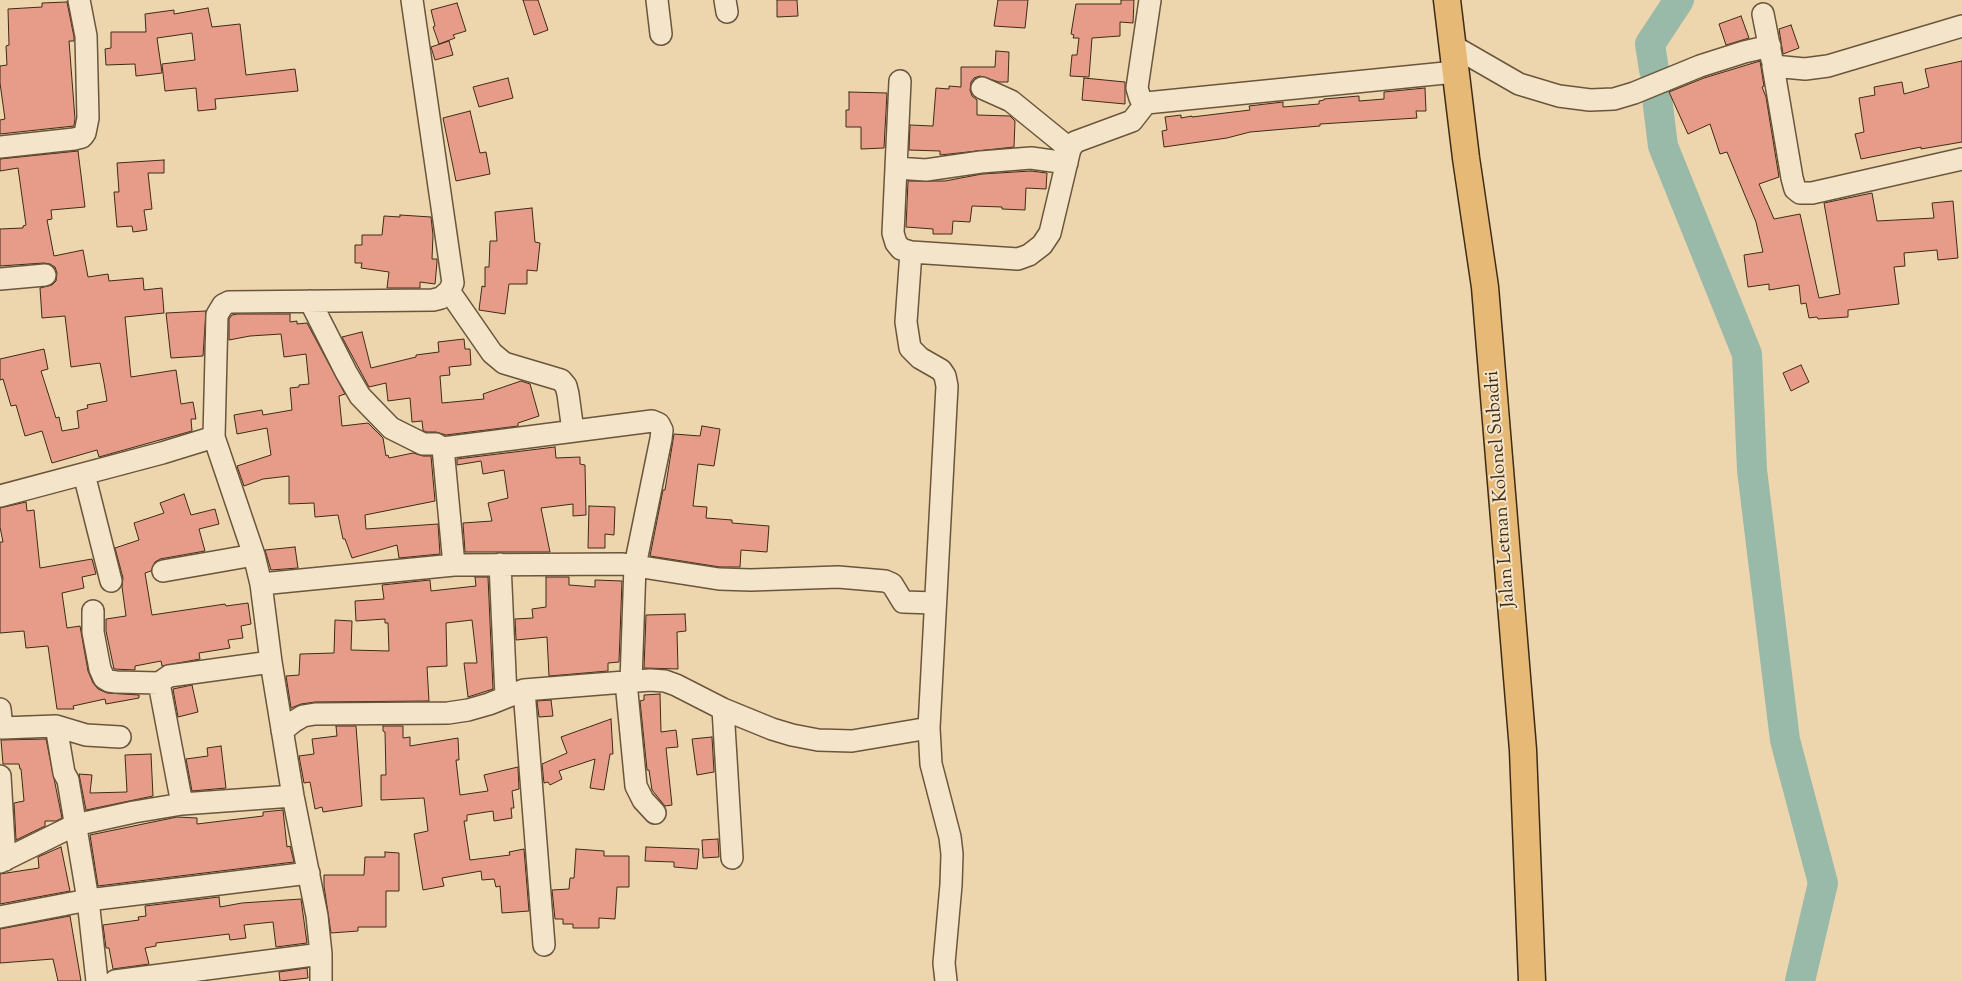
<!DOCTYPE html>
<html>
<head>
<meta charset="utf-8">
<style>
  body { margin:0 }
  canvas { display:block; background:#edd5ad }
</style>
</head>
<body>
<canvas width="1962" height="981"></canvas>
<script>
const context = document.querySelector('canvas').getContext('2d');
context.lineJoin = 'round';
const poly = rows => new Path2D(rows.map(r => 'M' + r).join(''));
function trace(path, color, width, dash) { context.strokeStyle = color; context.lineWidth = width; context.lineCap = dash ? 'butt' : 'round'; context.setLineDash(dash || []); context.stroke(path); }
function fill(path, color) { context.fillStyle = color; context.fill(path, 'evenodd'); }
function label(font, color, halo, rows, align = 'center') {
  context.font = font + ' "Sorts Mill Goudy",serif'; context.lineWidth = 4; context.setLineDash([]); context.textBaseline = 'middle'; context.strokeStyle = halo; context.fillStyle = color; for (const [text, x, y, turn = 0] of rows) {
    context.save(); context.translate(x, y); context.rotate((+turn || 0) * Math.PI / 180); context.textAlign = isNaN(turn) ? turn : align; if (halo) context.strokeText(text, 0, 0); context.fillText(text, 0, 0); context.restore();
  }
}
trace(poly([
  [1654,70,1650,44,1679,0],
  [1657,98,1663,146,1747,354,1752,470,1785,740,1823,883,1800,981]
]), '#99b9a9', 30);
const building = poly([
  [523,0,538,0,548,30,534,35,523,0],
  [777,0,797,0,798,16,777,17,777,0],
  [998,0,1028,0,1025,28,994,26,998,0],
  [1121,0,1134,0,1133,23,1120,22,1120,36,1092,38,1089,77,1070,76,1072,55,1077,55,1079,38,1073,38,1074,35,1071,34,1076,4,1121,4,1121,0],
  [67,2,74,37,74,41,69,41,75,119,74,126,0,134,0,120,5,119,0,83,0,66,7,65,6,46,9,45,8,9,42,7,42,3,67,2],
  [457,3,466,31,453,35,455,38,439,44,433,27,435,26,431,10,457,3],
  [208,8,212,27,240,24,246,75,295,69,298,91,215,99,216,109,198,111,196,88,165,91,162,64,195,60,192,33,157,38,162,73,136,76,135,64,106,65,105,49,111,48,111,32,146,32,145,14,174,10,174,14,208,8],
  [1741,16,1749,38,1726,45,1719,24,1741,16],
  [1791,25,1799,48,1783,54,1779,29,1791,25],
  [449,41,453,55,435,60,431,47,449,41],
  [996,51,1009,52,1008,82,999,82,980,76,974,78,971,82,970,90,972,96,977,100,977,115,1010,116,1015,121,1014,147,940,155,940,151,909,150,910,125,933,126,936,88,949,89,949,86,961,87,961,67,995,67,996,51],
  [1760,61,1764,86,1762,87,1766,97,1779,177,1759,184,1774,219,1800,214,1819,298,1840,294,1824,203,1872,193,1877,221,1934,218,1932,203,1953,201,1958,258,1938,260,1937,250,1904,253,1905,266,1894,267,1899,304,1848,310,1848,317,1818,319,1817,317,1809,318,1806,303,1801,304,1799,285,1769,290,1769,284,1748,287,1744,255,1763,252,1756,222,1727,152,1720,154,1710,124,1688,134,1669,92,1704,78,1760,61],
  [1962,61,1962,142,1921,149,1921,147,1861,159,1855,134,1864,132,1859,98,1875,95,1874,87,1902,82,1904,94,1929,87,1925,69,1962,61],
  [508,78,513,98,479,107,473,87,508,78],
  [1084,78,1125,82,1125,104,1082,100,1084,78],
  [1425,88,1426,111,1416,111,1417,118,1320,124,1320,126,1250,132,1227,138,1164,147,1162,131,1167,130,1165,117,1181,115,1181,118,1192,116,1192,117,1250,110,1249,106,1283,102,1283,107,1319,104,1319,101,1324,100,1324,99,1359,96,1359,101,1384,99,1384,92,1425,88],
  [849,92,887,93,884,148,861,149,861,127,846,127,846,110,849,110,849,92],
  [470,111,480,153,486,152,490,174,456,181,443,118,470,111],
  [78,151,85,207,51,210,52,219,47,220,54,256,83,250,88,277,108,274,109,281,143,278,144,290,162,288,164,313,125,317,131,377,176,370,181,404,193,402,196,419,191,419,192,431,99,457,97,450,52,463,42,431,25,436,16,405,11,406,3,379,0,380,0,359,44,349,48,369,41,371,56,418,59,417,62,431,79,428,77,411,88,408,87,405,107,401,104,383,100,363,71,367,65,316,42,318,40,288,52,285,56,281,57,273,55,267,50,264,44,263,0,266,0,229,23,228,23,226,26,225,18,168,0,171,0,159,78,151],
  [164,160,164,173,148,173,152,209,144,210,147,230,133,232,132,226,117,227,114,192,119,192,117,163,164,160],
  [1031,171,1047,173,1046,189,1026,188,1025,210,1002,209,1002,207,972,206,970,222,953,221,952,234,933,234,933,229,906,227,908,181,945,181,982,174,1031,171],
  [532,208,535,242,540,243,537,271,527,270,527,284,509,284,505,314,479,310,482,286,485,287,485,267,489,267,490,241,497,241,495,212,532,208],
  [400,215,431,217,433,235,432,259,437,259,437,262,435,284,420,282,420,288,387,288,389,272,361,268,362,263,355,263,355,245,362,245,362,235,382,235,384,216,400,217,400,215],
  [206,311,203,356,171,358,166,313,206,311],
  [290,314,290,322,297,321,297,324,307,323,345,394,339,396,342,426,368,423,383,438,386,456,388,455,389,458,413,453,423,456,431,456,435,501,365,515,366,529,438,524,440,554,399,558,397,545,352,558,345,539,343,539,338,515,315,517,314,503,289,504,289,476,263,479,244,486,237,466,271,455,267,428,237,434,234,415,262,410,263,415,292,410,290,388,299,387,299,385,309,384,306,354,284,357,281,334,250,336,229,340,229,319,232,315,237,314,290,314],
  [362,332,371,368,416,357,416,355,439,352,438,342,464,339,465,349,470,349,471,365,449,367,450,375,440,376,442,403,484,399,483,394,521,381,530,384,539,416,518,423,518,426,446,435,436,432,426,432,423,430,422,421,412,422,410,398,388,401,386,383,369,387,342,337,362,332],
  [1801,365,1809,382,1791,391,1783,373,1801,365],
  [702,426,720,429,714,466,698,464,693,506,707,507,706,518,732,520,732,523,769,526,767,552,741,550,740,567,720,567,650,556,663,490,665,490,674,434,700,436,702,426],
  [555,447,556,458,580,457,580,464,585,465,586,515,573,516,573,504,541,508,550,552,465,552,463,523,492,521,488,503,508,498,504,470,483,474,481,461,457,465,457,459,555,447],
  [184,494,191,515,215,509,219,524,199,529,205,551,160,559,155,562,151,571,145,573,152,615,225,604,226,606,248,603,251,624,241,626,243,638,228,640,230,648,199,653,200,659,162,666,161,661,135,666,135,670,114,669,106,631,106,619,126,616,122,587,123,578,115,548,139,540,134,523,164,513,160,503,184,494],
  [26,502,27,511,34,510,40,568,92,559,96,574,82,577,84,588,62,593,67,628,80,626,88,671,93,683,98,689,107,693,139,695,139,698,106,704,105,699,73,706,74,709,57,709,48,646,26,648,24,631,0,633,0,542,3,542,0,527,0,508,26,502],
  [589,506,615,507,614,535,605,534,605,548,588,548,589,506],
  [295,547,298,568,271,570,265,550,295,547],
  [475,577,488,577,493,689,468,697,464,663,477,663,472,620,446,623,447,666,427,667,429,701,315,702,301,704,291,708,286,676,299,675,300,654,334,653,335,620,352,621,351,650,389,651,388,623,385,623,385,619,356,621,355,601,384,599,382,585,430,580,431,591,476,586,475,577],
  [546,577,569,577,569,585,595,587,595,580,622,581,619,662,608,663,608,671,549,676,547,637,516,640,515,619,533,618,532,609,546,607,546,577],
  [685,614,686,631,677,632,678,669,644,668,646,615,685,614],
  [192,685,198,712,178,717,173,689,192,685],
  [660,694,661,732,676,730,678,747,666,748,672,805,665,806,652,790,649,770,647,770,640,701,644,700,644,695,660,694],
  [551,700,553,716,539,717,537,701,551,700],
  [611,719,613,754,610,754,604,790,590,788,595,759,559,771,562,779,550,785,548,782,544,783,542,764,567,753,561,737,611,719],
  [336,726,356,726,362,806,323,812,322,807,315,809,310,782,304,783,299,756,314,754,312,739,337,736,336,726],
  [383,726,403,726,403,738,410,737,410,746,458,738,459,760,456,760,460,795,488,791,484,775,518,767,519,789,512,791,514,808,511,808,512,818,494,821,493,811,467,815,467,821,464,821,470,860,510,855,509,852,524,849,529,911,502,913,500,886,496,887,494,879,482,880,481,871,442,878,444,886,423,890,414,834,428,831,424,798,381,800,381,775,386,775,385,732,383,731,383,726],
  [712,737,714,772,697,775,692,739,712,737],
  [46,739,62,818,56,821,45,821,45,826,16,840,14,803,24,801,21,769,20,769,19,764,3,764,1,740,46,739],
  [221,746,226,788,192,791,186,759,208,756,207,748,221,746],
  [151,754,153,796,86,810,79,774,92,775,90,793,127,792,125,755,151,754],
  [283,810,287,847,290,846,294,862,98,886,90,835,177,817,197,818,197,824,263,816,263,812,283,810],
  [718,839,719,857,703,858,702,840,718,839],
  [61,847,70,891,0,904,0,874,39,868,38,857,61,847],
  [646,847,699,849,697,869,674,867,674,862,645,861,646,847],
  [576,849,604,851,604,856,629,856,629,887,617,887,615,919,599,918,599,928,573,928,573,924,563,924,563,919,555,919,552,890,569,889,570,878,574,878,576,849],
  [385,852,399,853,399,891,386,891,386,927,358,927,358,931,331,933,324,886,324,875,364,875,365,857,385,857,385,852],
  [219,897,220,907,242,903,301,899,307,943,276,947,273,922,244,925,246,938,230,940,229,934,156,943,156,946,145,948,149,964,113,969,109,948,106,948,103,925,139,920,138,917,146,916,145,906,219,897],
  [70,916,81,981,58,981,53,959,0,963,0,929,70,916],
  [307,968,308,978,280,981,279,972,307,968]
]);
fill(building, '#e79c8a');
trace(building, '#3e2c15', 1);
const minor = poly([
  [657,0,661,34],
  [725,0,727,12],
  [1150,0,1137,88,1140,98,1146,103,1455,72],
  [1763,14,1772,60],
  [1962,26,1828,66,1805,69,1773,66,1792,178,1795,189,1800,193,1812,193,1962,159],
  [1453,46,1519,84,1559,96,1590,100,1614,99,1634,93,1700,66,1744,52,1770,46],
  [900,81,893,233,896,243,901,249,911,252],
  [982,88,1011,101,1070,149],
  [0,147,74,139,82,137,85,133,88,118,86,36,79,0],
  [896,168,926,170,981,162,1031,158,1067,163],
  [0,279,45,275],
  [449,291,492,353,504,363,561,380,566,386,568,394,573,431],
  [310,301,346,372,360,396,391,428,423,444,436,444,443,448,454,565],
  [214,437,217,315,223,305,229,302,433,300,441,298,449,291,453,283,412,0],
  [443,448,652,421,659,424,662,430,661,439,635,566,631,681],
  [84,474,111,581],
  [0,496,162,453,214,437,254,555,261,584,271,662,293,796,317,916,321,954,321,981],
  [500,564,506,696],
  [163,571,254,555],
  [261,584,454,565,623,564,719,579,751,580,838,577,885,581,892,584,903,602,935,603],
  [93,611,93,632,100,669,104,678,109,681,116,682,159,683],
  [626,682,636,786,643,800,655,813],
  [524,690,544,945],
  [0,709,2,728,56,726,64,773,68,780,88,900,97,981],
  [723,709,732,858],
  [56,726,86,735,120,737],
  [282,731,293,722,303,716,315,714,448,713,468,710,489,704,524,690,650,680,665,681,676,685,723,709,772,729,792,735,818,740,852,741,929,728],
  [0,776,5,860],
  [182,804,159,683,169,676,271,662],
  [0,862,75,825,134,812,182,804,293,796],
  [0,917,88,900,309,873],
  [115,981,321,954],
  [946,981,944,963,951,885,952,854,950,837,931,764,929,728,947,386,945,376,941,370,920,358,910,348,906,322,911,252,1018,259,1029,255,1042,245,1050,233,1070,149,1075,142,1132,121,1146,103]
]);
const major = poly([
  [1447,0,1466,158,1485,287,1523,750,1532,981]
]);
trace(minor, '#6a563b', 24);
trace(major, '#3e2c15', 29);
trace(minor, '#f3e4ca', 21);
trace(major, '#e6ba76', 26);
label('19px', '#3e2c15', '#f3e4ca', [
  ["Jalan Letnan Kolonel Subadri",1502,489,-94]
]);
</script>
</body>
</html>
